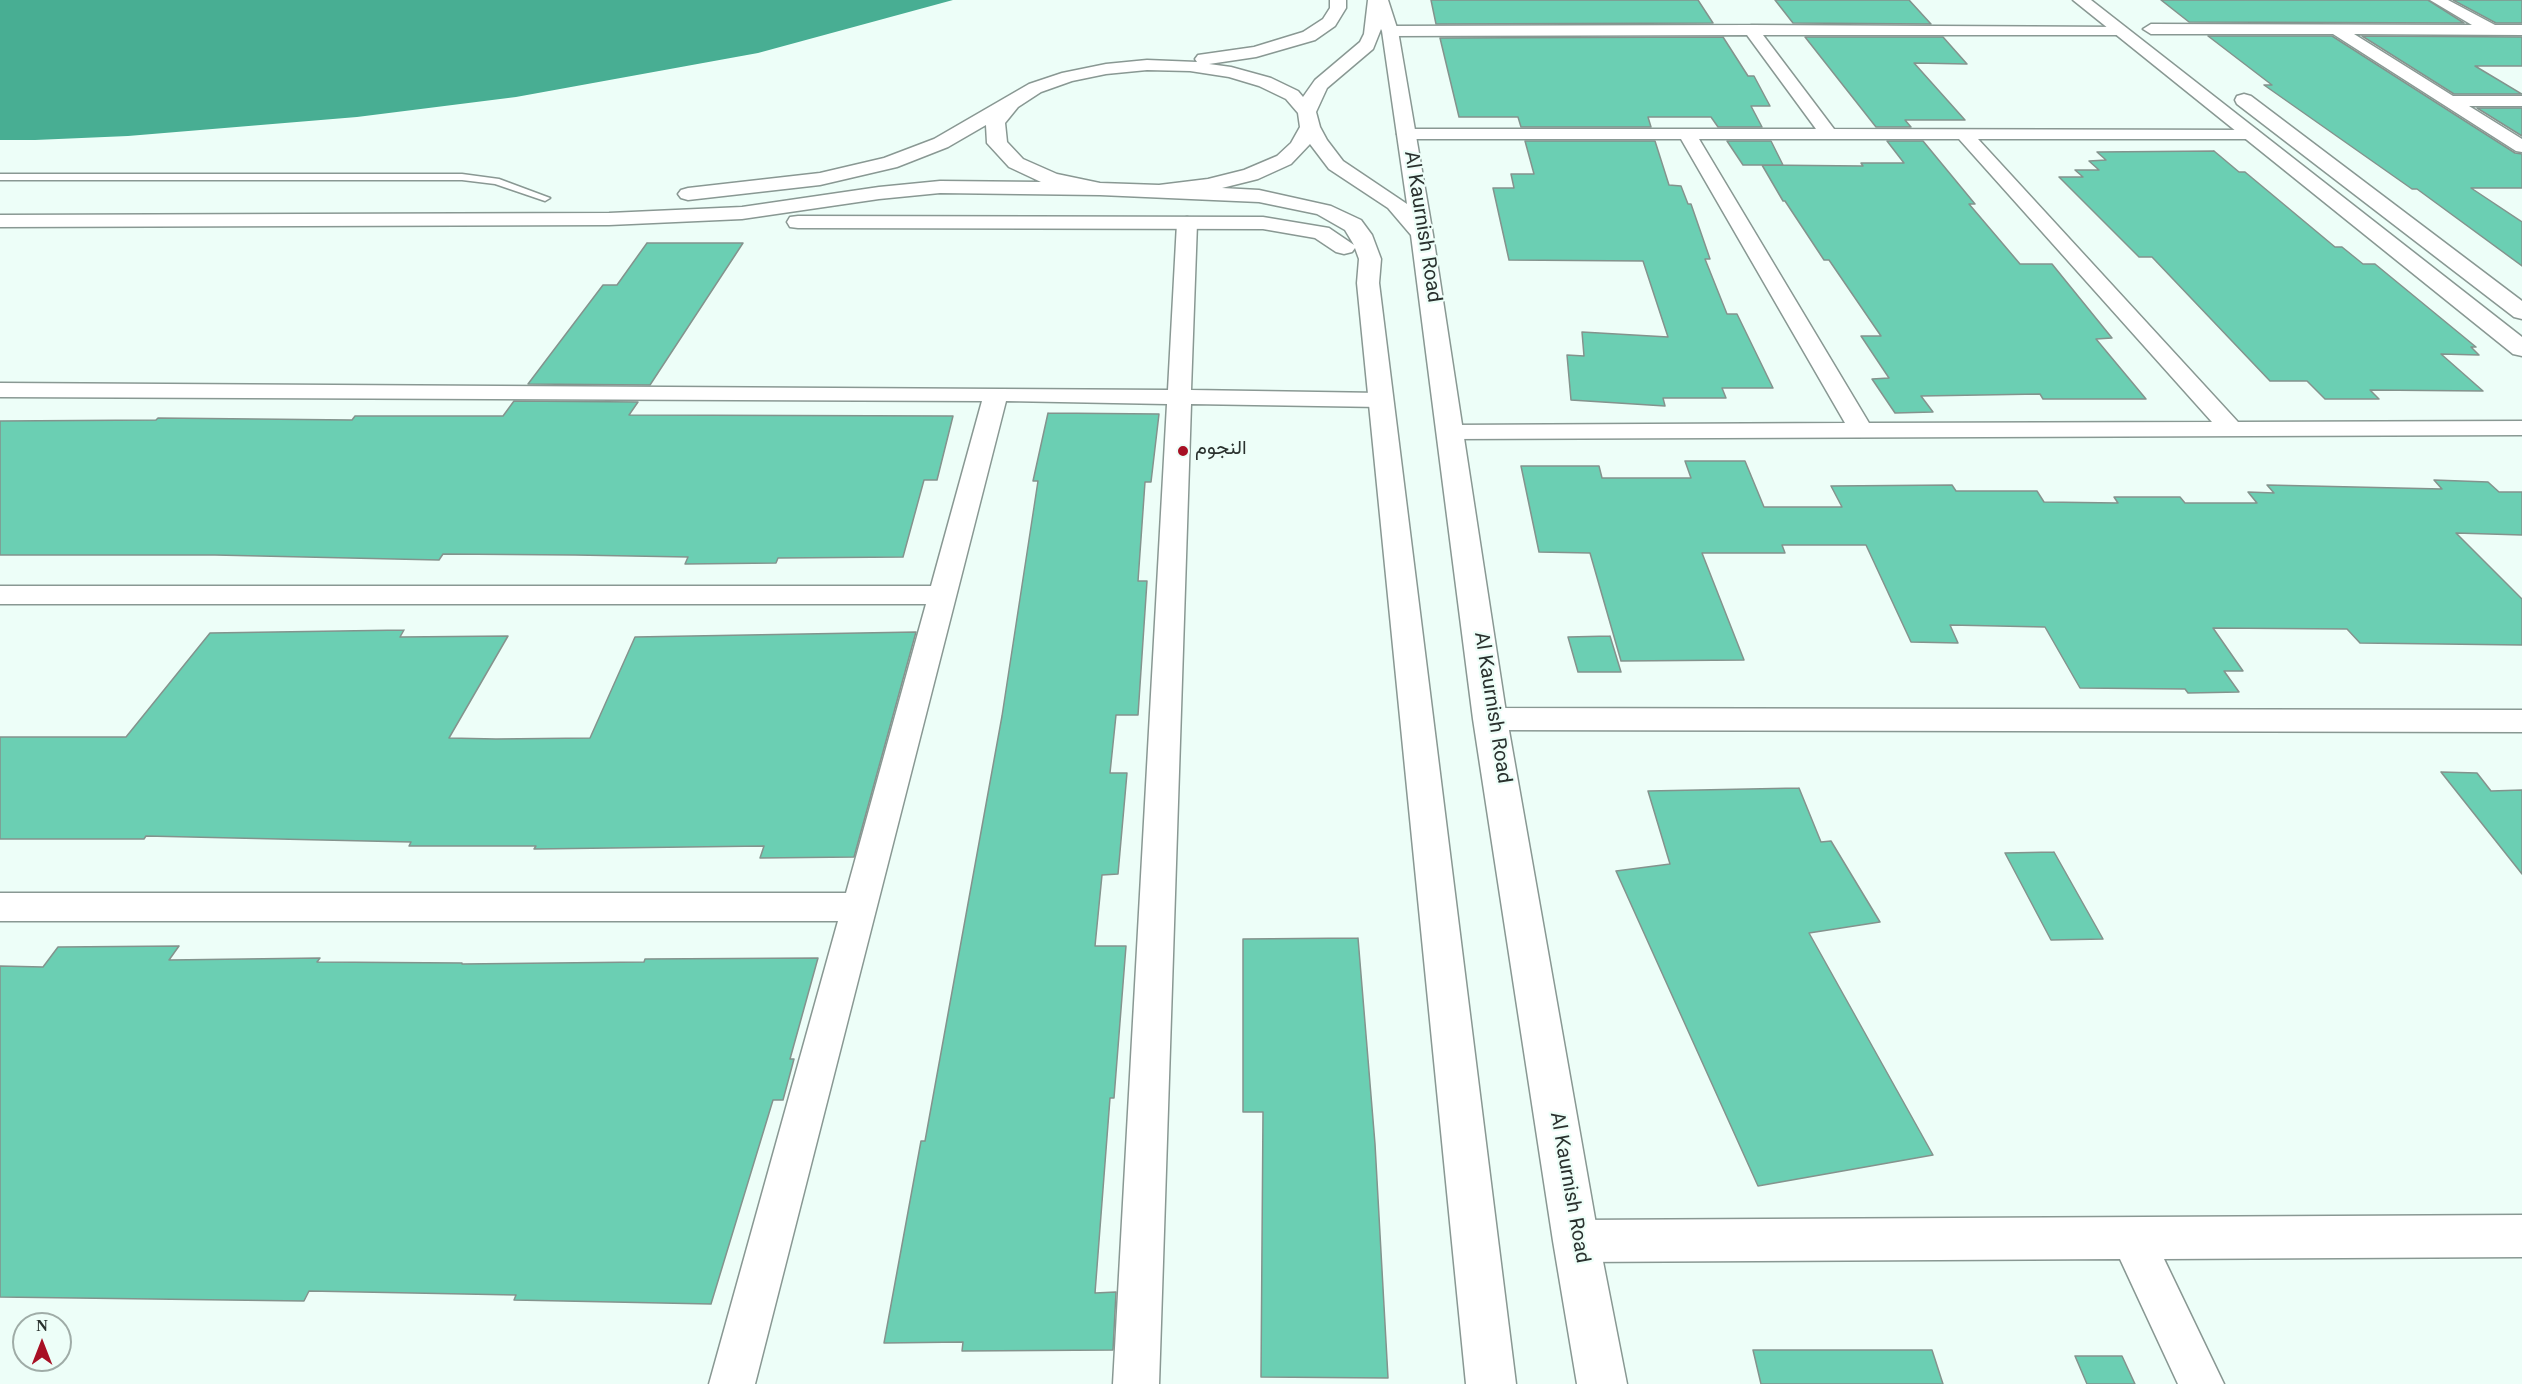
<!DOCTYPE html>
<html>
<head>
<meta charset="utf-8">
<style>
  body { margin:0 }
  #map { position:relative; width:2522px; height:1384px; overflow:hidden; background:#edfef8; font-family:Georgia,serif }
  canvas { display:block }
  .north { position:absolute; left:12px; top:1312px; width:60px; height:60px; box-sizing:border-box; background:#edfef8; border:2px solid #9faca7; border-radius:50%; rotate:0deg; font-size:16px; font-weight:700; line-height:24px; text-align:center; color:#2a312e }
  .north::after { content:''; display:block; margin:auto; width:21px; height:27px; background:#a71024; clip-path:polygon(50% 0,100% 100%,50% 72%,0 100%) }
</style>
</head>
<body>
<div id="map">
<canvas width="2522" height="1384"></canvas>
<div class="north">N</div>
</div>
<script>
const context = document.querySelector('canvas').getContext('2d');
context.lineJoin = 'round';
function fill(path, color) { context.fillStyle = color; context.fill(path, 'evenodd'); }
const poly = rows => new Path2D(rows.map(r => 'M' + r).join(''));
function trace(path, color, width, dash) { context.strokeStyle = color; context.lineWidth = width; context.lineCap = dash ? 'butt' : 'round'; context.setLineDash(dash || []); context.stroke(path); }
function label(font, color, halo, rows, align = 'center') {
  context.font = font + ' Georgia,Vazirmatn,serif'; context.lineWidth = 4.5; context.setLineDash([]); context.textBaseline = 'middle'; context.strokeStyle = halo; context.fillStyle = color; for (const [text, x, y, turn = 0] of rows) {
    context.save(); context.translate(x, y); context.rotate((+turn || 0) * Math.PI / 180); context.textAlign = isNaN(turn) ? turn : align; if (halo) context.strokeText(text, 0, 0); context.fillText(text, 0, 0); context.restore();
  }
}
fill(poly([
  [0,0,953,0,758,53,516,97,357,117,128,136,35,140,0,140]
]), '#48ae93');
const building = poly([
  [1431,0,1698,0,1713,23,1436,24,1431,0],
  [1775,0,1909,0,1931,24,1793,23,1775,0],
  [2161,0,2428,0,2464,23,2189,22,2161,0],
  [2453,0,2522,0,2522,23,2496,23,2453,0],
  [2208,36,2332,36,2515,153,2522,154,2522,188,2471,188,2522,222,2522,266,2417,189,2412,189,2264,85,2272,85,2208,36],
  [2362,36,2522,37,2522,66,2475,66,2522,94,2454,94,2362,36],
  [1723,37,1748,76,1754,76,1770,106,1751,106,1762,127,1718,127,1711,117,1648,117,1651,127,1521,127,1518,117,1459,117,1440,38,1723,37],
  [1805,37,1943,37,1967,64,1914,63,1965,120,1905,120,1911,127,1876,127,1805,37],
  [2477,108,2522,108,2522,136,2477,108],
  [1525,141,1655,141,1669,185,1681,186,1688,204,1691,204,1710,259,1705,259,1727,314,1737,314,1773,388,1722,388,1726,398,1663,398,1665,406,1571,400,1567,355,1584,356,1582,332,1668,337,1643,261,1509,260,1493,188,1514,188,1511,174,1534,174,1525,141],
  [1727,141,1771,141,1783,165,1743,165,1727,141],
  [1887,141,1923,141,1975,204,1969,204,2020,264,2052,264,2112,338,2096,339,2146,399,2043,399,2040,394,1921,396,1933,412,1895,413,1872,379,1889,378,1861,336,1881,336,1829,260,1824,260,1785,201,1783,201,1762,165,1863,166,1861,163,1904,163,1887,141],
  [2214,151,2239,172,2245,172,2335,247,2342,247,2363,264,2375,264,2476,347,2471,347,2479,355,2441,354,2483,391,2370,390,2379,399,2325,399,2307,381,2270,381,2152,257,2139,257,2059,177,2083,177,2075,170,2099,170,2089,161,2106,160,2097,152,2214,151],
  [647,243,743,243,650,385,528,384,603,285,617,285,647,243],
  [514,401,638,402,629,415,953,416,937,480,924,480,903,557,778,558,776,563,685,564,688,557,575,555,443,554,439,560,215,555,0,555,0,421,156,420,158,418,352,420,355,416,503,416,514,401],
  [1048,413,1159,414,1151,482,1145,482,1138,581,1147,581,1138,715,1116,715,1110,773,1127,773,1118,874,1102,875,1095,946,1126,946,1114,1098,1110,1098,1095,1293,1116,1292,1113,1350,962,1351,963,1342,884,1343,921,1141,925,1141,1002,716,1038,481,1033,481,1048,413],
  [1685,461,1745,461,1764,507,1842,507,1831,486,1952,485,1956,491,2037,491,2044,502,2118,503,2114,497,2180,497,2185,503,2257,503,2248,492,2274,493,2267,485,2442,489,2434,480,2488,482,2499,492,2522,492,2522,535,2456,533,2522,599,2522,645,2360,643,2347,629,2213,628,2243,671,2224,671,2239,692,2188,693,2185,689,2080,688,2045,627,1950,625,1958,643,1911,642,1866,545,1782,545,1785,553,1702,553,1744,660,1621,661,1590,553,1539,552,1521,466,1599,466,1602,478,1691,478,1685,461],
  [404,630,400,637,508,636,449,738,496,739,590,738,635,637,916,632,854,857,760,858,764,846,534,849,536,846,409,846,411,842,146,836,144,839,0,839,0,737,126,737,210,633,404,630],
  [1610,636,1621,672,1578,672,1568,637,1610,636],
  [2441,772,2477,773,2491,791,2522,790,2522,874,2441,772],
  [1799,788,1821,842,1831,841,1880,922,1809,933,1933,1155,1758,1186,1616,871,1670,864,1648,791,1799,788],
  [2054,852,2103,939,2051,940,2005,853,2054,852],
  [1358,938,1375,1144,1388,1378,1261,1377,1263,1112,1243,1112,1243,939,1358,938],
  [179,946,169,960,320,958,317,962,462,963,462,964,644,962,645,959,818,958,790,1059,794,1059,783,1100,773,1100,711,1304,514,1300,516,1295,309,1291,304,1301,0,1297,0,966,43,967,58,947,179,946],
  [1753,1350,1932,1350,1943,1384,1761,1384,1753,1350],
  [2075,1356,2122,1356,2135,1384,2087,1384,2075,1356]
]);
fill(building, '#6bcfb3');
trace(building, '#84938d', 1.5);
const lane = poly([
  [0,174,462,174,499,179,550,198,545,201,495,184,462,180,0,180,0,174]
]);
const street = poly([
  [2430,0,2448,0,2495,25,2522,25,2522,35,2354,34,2453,96,2522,96,2522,106,2469,106,2522,139,2522,152,2516,151,2333,34,2151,34,2143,29,2151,24,2472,25,2430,0],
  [1751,25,2124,27,2127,30,2124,33,2119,35,1763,35,1834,129,2257,130,2260,134,2257,138,2251,139,1978,139,2238,422,2522,421,2522,435,1450,439,1441,437,1438,432,1441,427,1450,425,1845,423,1681,139,1406,139,1400,138,1397,134,1400,130,1406,129,1816,129,1747,35,1390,36,1382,31,1390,26,1751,25],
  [1699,139,1959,139,2212,422,1869,423,1699,139],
  [1187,217,1194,219,1197,223,1191,390,1381,393,1389,395,1393,400,1389,405,1381,407,1191,404,1159,1384,1113,1384,1167,404,1006,401,755,1384,709,1384,838,921,0,921,0,893,846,893,926,604,0,604,0,586,931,586,982,401,0,397,0,383,1168,390,1177,223,1180,219,1187,217],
  [1490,708,2522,710,2522,732,1490,730,1479,727,1475,719,1479,711,1490,708],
  [2522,1215,2522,1257,2164,1259,2224,1384,2178,1384,2120,1259,1576,1262,1561,1256,1555,1241,1561,1226,1576,1220,2522,1215]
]);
const secondary = poly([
  [1330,0,1346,0,1346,8,1335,26,1315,40,1256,57,1209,64,1231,67,1271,78,1298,91,1303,97,1315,80,1360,42,1364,34,1368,0,1388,0,1398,31,1433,235,1507,719,1599,1241,1627,1384,1577,1384,1553,1241,1473,719,1411,235,1388,208,1329,169,1310,144,1291,164,1258,179,1222,188,1259,190,1331,206,1361,220,1372,235,1381,259,1379,283,1516,1384,1466,1384,1357,283,1359,259,1355,248,1352,252,1344,254,1336,252,1315,238,1263,229,798,228,790,227,787,222,790,217,798,216,1263,217,1329,228,1354,245,1345,230,1317,214,1259,202,1100,195,940,193,879,199,742,219,609,225,0,227,0,215,609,213,742,207,879,187,940,181,1041,182,1009,167,987,143,986,125,948,147,897,167,820,185,688,200,681,198,678,194,681,190,688,188,820,173,884,158,934,139,1029,84,1062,73,1106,64,1147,60,1197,62,1195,59,1198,55,1254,47,1303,32,1323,19,1330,8,1330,0],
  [1381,29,1382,31,1407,204,1343,161,1327,140,1320,127,1316,112,1327,88,1373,49,1381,29],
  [1147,70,1190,71,1229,77,1259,86,1286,99,1298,113,1300,127,1291,143,1277,156,1244,170,1208,179,1159,185,1100,183,1057,174,1023,159,1007,142,1005,123,1018,107,1041,92,1072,81,1106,74,1147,70],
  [2073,0,2091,0,2522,337,2522,356,2513,354,2073,0],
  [2244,94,2251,96,2522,301,2522,319,2514,317,2237,104,2235,100,2237,96,2244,94]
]);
trace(lane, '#899893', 3);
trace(street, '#899893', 3);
trace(secondary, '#899893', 3);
fill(lane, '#fff');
fill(street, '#fff');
fill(secondary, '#fff');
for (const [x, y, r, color] of [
  [1183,451,6,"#a71024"]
]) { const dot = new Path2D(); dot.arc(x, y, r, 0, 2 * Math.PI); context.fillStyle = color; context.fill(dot); trace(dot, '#edfef8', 2); }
label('20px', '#2a312e', '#edfef8', [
  ["Al Kaurnish Road",1420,227,81],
  ["Al Kaurnish Road",1490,708,81],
  ["Al Kaurnish Road",1567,1188,80]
]);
label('20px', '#2a312e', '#edfef8', [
  ["النجوم",1195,451]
], 'left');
</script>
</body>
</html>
